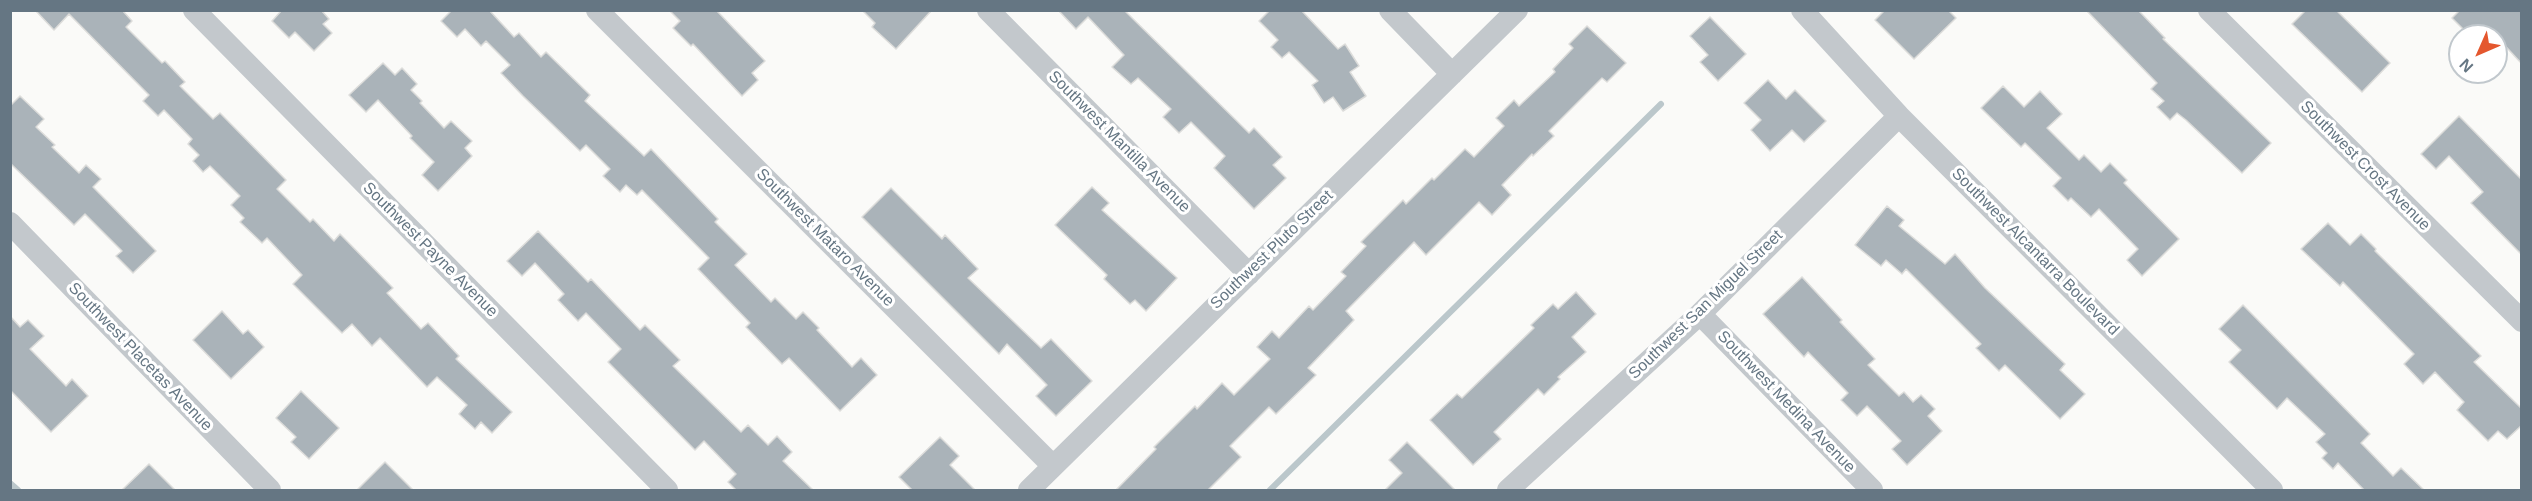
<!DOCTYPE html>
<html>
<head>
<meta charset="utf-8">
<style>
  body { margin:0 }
  #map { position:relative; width:2532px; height:501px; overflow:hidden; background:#fafaf8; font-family:Helvetica,sans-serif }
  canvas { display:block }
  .frame { position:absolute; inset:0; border:12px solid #657683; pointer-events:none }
  .north { position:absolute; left:2448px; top:24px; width:60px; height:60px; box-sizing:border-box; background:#fff; border:2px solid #c1c8cd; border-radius:50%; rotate:225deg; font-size:16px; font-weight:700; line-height:24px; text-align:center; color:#657683 }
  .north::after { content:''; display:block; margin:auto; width:21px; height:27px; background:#e4572e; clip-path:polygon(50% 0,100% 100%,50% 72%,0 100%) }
</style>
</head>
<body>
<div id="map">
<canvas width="2532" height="501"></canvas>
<div class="frame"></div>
<div class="north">N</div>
</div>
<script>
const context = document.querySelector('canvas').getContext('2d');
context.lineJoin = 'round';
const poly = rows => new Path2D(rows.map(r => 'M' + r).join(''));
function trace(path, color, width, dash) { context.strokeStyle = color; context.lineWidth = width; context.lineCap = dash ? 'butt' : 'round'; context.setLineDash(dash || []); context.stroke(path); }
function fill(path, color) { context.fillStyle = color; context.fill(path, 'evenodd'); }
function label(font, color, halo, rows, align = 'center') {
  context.font = font + ' Helvetica,sans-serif'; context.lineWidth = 6; context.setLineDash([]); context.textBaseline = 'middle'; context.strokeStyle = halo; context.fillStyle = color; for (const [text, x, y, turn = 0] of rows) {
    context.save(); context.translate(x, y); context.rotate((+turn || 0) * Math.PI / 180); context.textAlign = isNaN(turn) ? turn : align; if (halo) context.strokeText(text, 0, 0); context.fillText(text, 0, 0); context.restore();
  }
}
trace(poly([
  [10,483,18,490],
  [1270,490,1661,104]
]), '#bbc7cb', 6);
const building = poly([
  [35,10,122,10,132,21,126,27,162,63,165,61,185,82,180,86,213,119,220,113,286,180,277,189,310,222,313,219,334,241,340,234,393,288,387,293,421,329,428,323,459,356,456,359,512,412,492,433,481,422,475,429,459,414,467,405,437,377,427,387,380,338,372,346,352,324,342,333,293,284,302,275,267,238,262,243,240,222,244,218,231,205,240,196,210,166,203,172,193,161,199,155,188,144,192,139,164,110,158,116,143,101,149,95,69,14,54,30,35,10],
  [282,10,321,10,329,19,323,24,332,33,314,51,295,32,289,38,272,21,282,10],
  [452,10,489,10,514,37,519,33,541,57,546,52,590,95,585,101,644,156,651,149,718,219,715,222,747,254,735,265,771,302,775,298,796,319,803,312,819,328,817,330,852,367,861,358,877,375,840,411,789,358,782,364,746,327,750,323,698,269,709,258,642,190,637,195,626,185,620,192,603,176,610,169,586,145,580,151,523,96,501,73,510,65,486,41,481,46,465,29,457,37,441,21,452,10],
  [669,10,716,10,765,61,752,73,758,80,742,96,693,44,691,46,673,28,680,21,669,10],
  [862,10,932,10,896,49,872,27,875,23,862,10],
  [1058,10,1124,10,1249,133,1254,128,1282,157,1273,165,1286,178,1254,209,1214,168,1225,156,1191,122,1179,133,1163,117,1171,109,1138,78,1131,84,1112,67,1124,55,1088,17,1076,29,1058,10],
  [1270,10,1301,10,1338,49,1345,44,1359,66,1350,72,1366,96,1343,111,1333,97,1324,103,1312,85,1318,81,1289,52,1282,58,1271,47,1278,40,1259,21,1270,10],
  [1885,10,1948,10,1956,18,1914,59,1875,20,1885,10],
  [2086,10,2138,10,2165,38,2163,39,2271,143,2242,173,2186,120,2177,113,2170,120,2157,107,2164,101,2151,89,2157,83,2086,10],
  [2306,10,2336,10,2390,63,2362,92,2292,24,2306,10],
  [2460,10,2522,10,2522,64,2496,36,2470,36,2452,18,2460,10],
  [1710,17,1746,54,1718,81,1700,62,1708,55,1690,36,1710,17],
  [1587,26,1626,63,1607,82,1602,78,1549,131,1554,136,1533,156,1532,154,1502,185,1511,195,1492,215,1479,202,1426,255,1414,242,1346,311,1354,320,1308,368,1316,375,1276,414,1269,407,1230,446,1241,457,1208,490,1116,490,1156,449,1154,447,1195,406,1197,409,1222,383,1234,395,1270,359,1257,347,1272,331,1279,338,1309,306,1313,310,1346,276,1341,272,1366,246,1361,242,1403,200,1406,204,1432,178,1434,180,1465,149,1474,157,1504,126,1496,118,1514,100,1519,106,1555,72,1553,69,1573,48,1569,44,1587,26],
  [383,63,395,75,402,68,417,84,411,90,422,101,420,103,444,128,451,121,472,141,465,148,472,156,438,191,422,175,434,162,410,138,412,136,378,100,366,112,349,95,383,63],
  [1768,80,1786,99,1795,90,1826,121,1804,142,1792,130,1770,151,1751,130,1761,120,1744,103,1768,80],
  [2003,86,2024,107,2040,91,2062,114,2047,128,2079,160,2084,155,2101,172,2110,163,2127,180,2124,183,2179,239,2142,276,2127,260,2138,249,2099,209,2091,217,2071,198,2068,201,2053,186,2061,178,2025,143,2021,147,1981,108,2003,86],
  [20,96,44,119,36,127,55,145,52,147,79,173,86,165,101,179,93,187,156,251,133,273,116,256,122,251,85,214,74,225,10,163,10,106,20,96],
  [2459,116,2522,180,2522,255,2471,203,2483,192,2449,156,2436,169,2421,154,2459,116],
  [1092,187,1109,203,1102,210,1177,278,1146,311,1135,300,1130,304,1104,279,1107,275,1055,225,1092,187],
  [891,188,942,239,945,235,978,269,968,278,1041,348,1051,339,1092,381,1056,416,1036,396,1047,385,1007,344,999,354,862,217,891,188],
  [1887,206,1904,220,1899,226,1945,264,1955,254,1985,288,2065,364,2060,370,2085,394,2060,419,2005,365,1999,371,1976,348,1981,344,1906,269,1902,274,1886,260,1881,266,1855,245,1887,206],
  [2328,223,2350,245,2361,234,2376,249,2375,251,2481,356,2474,362,2522,409,2522,425,2507,439,2498,431,2488,441,2457,410,2464,402,2435,372,2423,384,2404,364,2414,354,2343,282,2340,286,2301,249,2328,223],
  [538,231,588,282,591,279,640,330,645,325,680,360,673,366,741,432,748,425,768,445,777,436,792,452,783,461,813,490,736,490,728,482,736,474,704,441,695,450,608,362,621,349,586,313,578,321,558,300,564,294,535,263,522,276,507,261,538,231],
  [1802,277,1842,320,1840,322,1875,359,1868,365,1899,396,1904,392,1913,402,1921,395,1935,409,1928,416,1942,431,1907,465,1892,449,1901,441,1867,406,1857,416,1841,400,1848,393,1808,352,1804,357,1763,314,1802,277],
  [1576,292,1596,314,1572,337,1586,352,1558,377,1560,379,1544,395,1538,389,1494,432,1501,439,1473,465,1430,420,1457,394,1462,398,1534,328,1531,325,1553,304,1558,309,1576,292],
  [2243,305,2370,434,2361,443,2393,476,2401,468,2424,490,2364,490,2338,463,2333,469,2322,458,2327,453,2316,442,2325,434,2287,398,2277,409,2229,362,2241,350,2219,329,2243,305],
  [222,311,243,334,248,330,264,347,231,379,193,340,222,311],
  [10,316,20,327,28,320,44,336,30,349,66,386,72,379,88,396,51,432,10,390,10,316],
  [301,391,339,428,309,459,291,442,296,437,276,418,301,391],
  [940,437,959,456,950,465,975,490,912,490,899,477,940,437],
  [1407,442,1455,490,1385,490,1402,473,1389,460,1407,442],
  [385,462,413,490,357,490,385,462],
  [149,464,175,490,122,490,149,464]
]);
fill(building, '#aab3b9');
trace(building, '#dcdcda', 1.5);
trace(poly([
  [194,10,667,490],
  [597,10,1053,466],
  [988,10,1249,274],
  [1390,10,1452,74],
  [1802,10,1899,116,2272,490],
  [2209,10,2522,321],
  [10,223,270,490],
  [1700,314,1872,490],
  [1029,490,1517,10],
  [1508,490,1700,314,1899,116]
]), '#c3c8cc', 22);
label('16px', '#657683', '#fff', [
  ["Southwest Mantilla Avenue",1119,142,45],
  ["Southwest Crost Avenue",2365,166,45],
  ["Southwest Mataro Avenue",825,238,45],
  ["Southwest Payne Avenue",430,250,45],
  ["Southwest Pluto Street",1272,250,-44],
  ["Southwest Alcantarra Boulevard",2035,252,45],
  ["Southwest San Miguel Street",1706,305,-44],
  ["Southwest Placetas Avenue",140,357,46],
  ["Southwest Medina Avenue",1786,402,46]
]);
</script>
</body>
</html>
